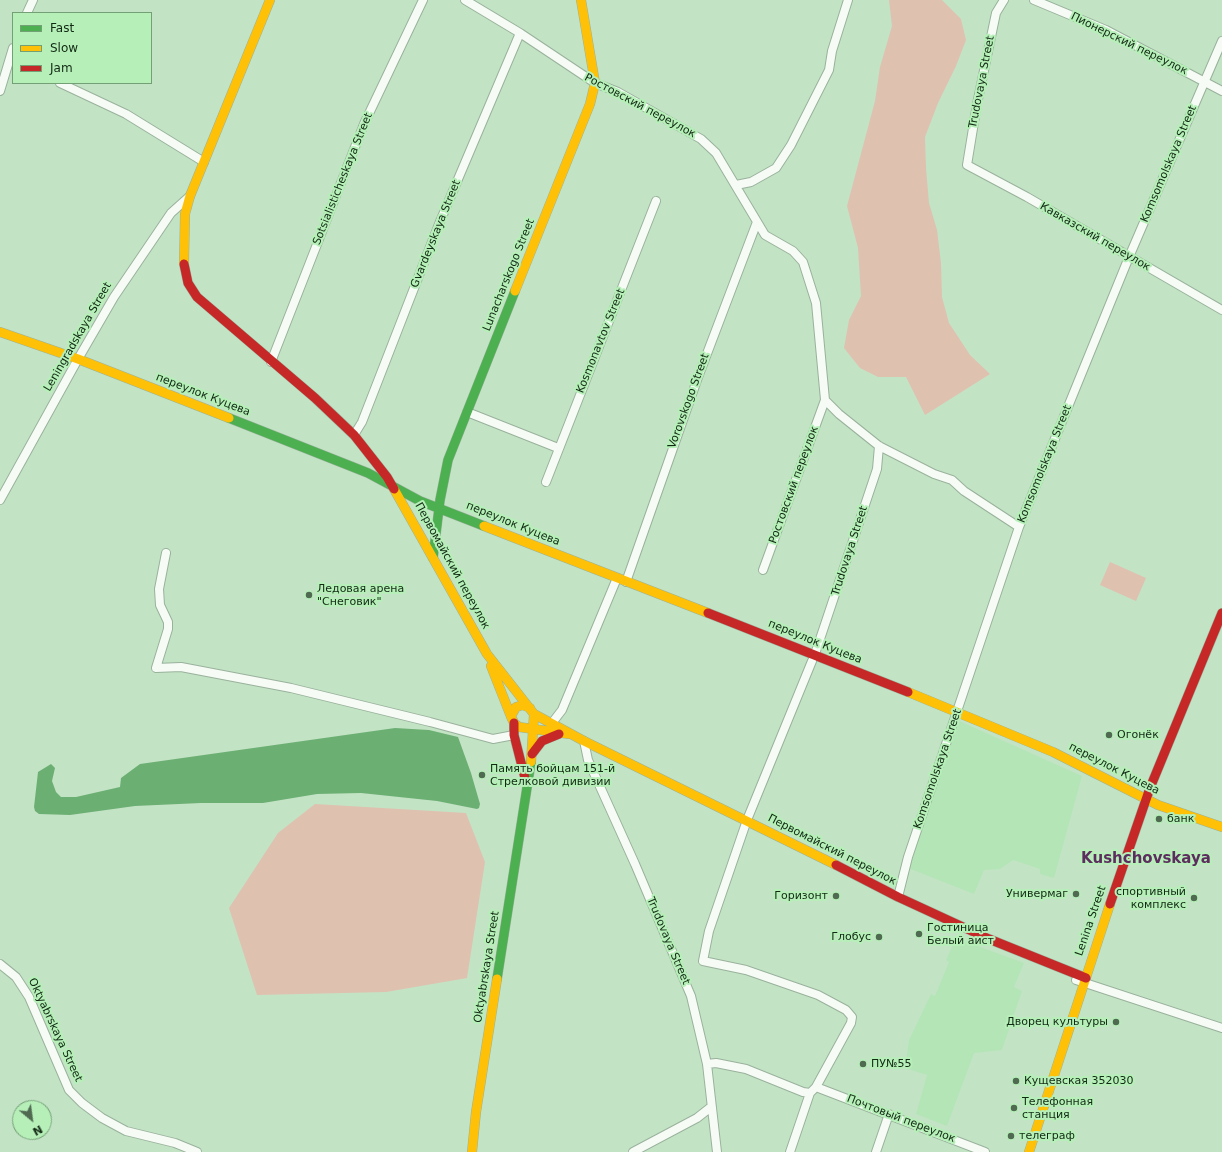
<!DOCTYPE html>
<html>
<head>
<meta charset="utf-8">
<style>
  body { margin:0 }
  #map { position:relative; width:1222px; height:1152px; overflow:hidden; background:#c3e3c5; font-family:"DejaVu Sans",sans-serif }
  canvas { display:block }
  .legend { position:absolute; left:12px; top:12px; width:140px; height:72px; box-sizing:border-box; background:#b6f0b8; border:1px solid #74a076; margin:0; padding:5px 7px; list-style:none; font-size:12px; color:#122914 }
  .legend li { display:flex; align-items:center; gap:8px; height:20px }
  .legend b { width:20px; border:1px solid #74a076 }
  .north { position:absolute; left:12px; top:1100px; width:40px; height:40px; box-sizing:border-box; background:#b6f0b8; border:1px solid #74a076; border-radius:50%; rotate:151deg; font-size:11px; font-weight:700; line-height:16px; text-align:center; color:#122914 }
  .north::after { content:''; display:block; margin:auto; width:14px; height:18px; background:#506a52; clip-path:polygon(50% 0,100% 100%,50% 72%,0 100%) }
</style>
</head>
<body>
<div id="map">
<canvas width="1222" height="1152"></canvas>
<ul class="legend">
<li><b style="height:5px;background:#4caf50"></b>Fast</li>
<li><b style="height:5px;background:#ffc107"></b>Slow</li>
<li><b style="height:5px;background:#c62828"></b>Jam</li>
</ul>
<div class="north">N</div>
</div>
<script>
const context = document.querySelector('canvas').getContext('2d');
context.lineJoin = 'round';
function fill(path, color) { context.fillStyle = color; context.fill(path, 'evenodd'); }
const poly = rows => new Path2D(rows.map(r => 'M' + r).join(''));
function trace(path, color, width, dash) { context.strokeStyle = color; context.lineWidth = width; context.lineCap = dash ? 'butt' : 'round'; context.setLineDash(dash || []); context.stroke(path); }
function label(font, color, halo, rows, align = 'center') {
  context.font = font + ' "DejaVu Sans",sans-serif'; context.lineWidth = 4; context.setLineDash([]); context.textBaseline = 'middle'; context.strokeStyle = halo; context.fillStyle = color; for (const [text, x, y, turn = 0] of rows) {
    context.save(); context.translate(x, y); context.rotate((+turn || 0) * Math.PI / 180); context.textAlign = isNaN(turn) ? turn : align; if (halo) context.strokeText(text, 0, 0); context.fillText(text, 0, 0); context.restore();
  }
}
fill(poly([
  [957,720,1082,776,1054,878,1040,874,1040,869,1013,860,1000,869,984,870,974,894,908,868],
  [956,938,1024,963,1014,987,1022,991,1002,1050,974,1053,947,1126,916,1114,927,1075,905,1068,909,1040,931,994,935,996,949,962,946,960]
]), '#b4e5b6');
fill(poly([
  [889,0,942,0,961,19,966,40,956,66,938,103,925,137,926,168,929,203,937,230,941,263,942,297,949,323,970,355,990,374,925,415,906,377,878,377,860,368,844,348,849,320,861,296,858,248,847,206,875,101,880,67,892,26],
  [1110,562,1146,578,1136,601,1100,585],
  [315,804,466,813,485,862,467,978,386,992,257,995,229,908,278,833]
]), '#dfc1af');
fill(poly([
  [395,728,429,730,458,737,471,773,480,804,479,808,477,809,437,801,361,793,317,794,263,803,201,803,135,806,70,815,39,814,35,811,34,807,38,772,51,764,55,768,52,781,56,792,61,797,76,797,120,787,121,778,140,764]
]), '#6caf73');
const street = poly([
  [465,0,520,33,595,83,618,92,701,139,716,153,765,235,793,251,803,262,816,303,825,400,839,414,879,446,934,474,952,480,964,491,1019,527],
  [1004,0,996,13,977,104,967,165,1027,197,1222,310],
  [1034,0,1106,30,1222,91],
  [27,13,33,0],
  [60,83,126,114,204,162],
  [0,91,13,48],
  [736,185,751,182,776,168,791,145,829,70,832,51,848,0],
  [271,362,364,124,423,0],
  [467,412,558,448],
  [354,435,362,422,439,224,520,33],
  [546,482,656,201],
  [0,500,78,359,114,297,171,213,190,196],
  [166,553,159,589,160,605,168,622,168,629,156,668,181,667,291,688,430,722,493,739,514,735],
  [763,570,825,400],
  [626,582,697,380,757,222],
  [815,654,877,469,879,446],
  [552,723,562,710,617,578],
  [584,741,588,760,635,864,691,996,707,1064,717,1152],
  [898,897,908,857,1019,527,1129,257,1222,41],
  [0,964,16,977,29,997,69,1090,82,1103,102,1118,126,1131,175,1143,197,1152],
  [1076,980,1222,1028],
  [707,1064,716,1063,746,1069,803,1092,810,1093],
  [816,1087,985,1152],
  [633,1152,697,1118,711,1107],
  [790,1152,810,1093,816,1087,851,1023,852,1017,846,1010,818,995,746,970,703,961,709,931,747,820,812,661],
  [876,1152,889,1114]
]);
const fast = poly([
  [229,418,368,473,420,501,484,526],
  [433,558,440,500,448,460,515,291],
  [497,979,531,762]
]);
const slow = poly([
  [184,264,185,214,190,196,270,0],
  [515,291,590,104,595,83,581,0],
  [0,332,78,359,229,418],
  [394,489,487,654,534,714,531,762],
  [484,526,708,613],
  [491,666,512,719],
  [908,692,1053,752,1158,805,1222,827],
  [530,708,523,705,516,707,511,716,514,723,519,727,569,734],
  [534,714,584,741,836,865],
  [472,1152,476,1112,497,979],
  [1029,1152,1110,904]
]);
const jam = poly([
  [184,264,188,283,197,297,315,398,354,435,387,477,394,489],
  [708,613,908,692],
  [514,723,514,735,526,782],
  [532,754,542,741,559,734],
  [836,865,898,897,989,939,1086,978],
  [1110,904,1150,788,1222,613]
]);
trace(street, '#99b29b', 10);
trace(fast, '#99b29b', 10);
trace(slow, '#99b29b', 10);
trace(jam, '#99b29b', 10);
trace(street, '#f6fbf6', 8);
trace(fast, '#4caf50', 9);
trace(slow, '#ffc107', 9);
trace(jam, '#c62828', 9);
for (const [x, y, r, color] of [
  [309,595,4,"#506a52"],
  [1109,735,4,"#506a52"],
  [482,775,4,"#506a52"],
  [1159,819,4,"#506a52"],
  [1076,894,4,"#506a52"],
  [836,896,4,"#506a52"],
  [1194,898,4,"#506a52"],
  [919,934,4,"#506a52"],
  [879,937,4,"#506a52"],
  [1116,1022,4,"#506a52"],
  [863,1064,4,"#506a52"],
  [1016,1081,4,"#506a52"],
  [1014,1108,4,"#506a52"],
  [1011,1136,4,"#506a52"]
]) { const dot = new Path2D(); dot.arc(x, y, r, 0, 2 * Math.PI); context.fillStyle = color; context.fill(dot); trace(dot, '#b6f0b8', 1.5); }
label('11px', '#122914', '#b6f0b8', [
  ["Пионерский переулок",1129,44,26],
  ["Trudovaya Street",982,82,-79],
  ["Ростовский переулок",640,106,28],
  ["Komsomolskaya Street",1169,164,-67],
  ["Sotsialisticheskaya Street",343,179,-68],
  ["Gvardeyskaya Street",436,234,-68],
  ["Кавказский переулок",1095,237,30],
  ["Lunacharskogo Street",509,275,-68],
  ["Leningradskaya Street",78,337,-60],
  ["Kosmonavtov Street",601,341,-68],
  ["переулок Куцева",203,395,21],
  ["Vorovskogo Street",689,401,-70],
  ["Komsomolskaya Street",1045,464,-68],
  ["Ростовский переулок",794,485,-70],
  ["переулок Куцева",513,524,22],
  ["Trudovaya Street",850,551,-72],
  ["Первомайский переулок",452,566,61],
  ["переулок Куцева",815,642,22],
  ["Komsomolskaya Street",938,769,-71],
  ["переулок Куцева",1114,769,27],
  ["Первомайский переулок",832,850,27],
  ["Lenina Street",1091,921,-71],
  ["Trudovaya Street",668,941,67],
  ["Oktyabrskaya Street",487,967,-81],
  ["Oktyabrskaya Street",55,1030,65],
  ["Почтовый переулок",901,1119,21]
]);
label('11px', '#122914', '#b6f0b8', [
  ["Ледовая арена",317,589],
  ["\"Снеговик\"",317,602],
  ["Огонёк",1117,735],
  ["Память бойцам 151-й",490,769],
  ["Стрелковой дивизии",490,782],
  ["банк",1167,819],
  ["спортивный",1186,892,"right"],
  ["комплекс",1186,905,"right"],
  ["Универмаг",1068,894,"right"],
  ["Горизонт",828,896,"right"],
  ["Гостиница",927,928],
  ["Белый аист",927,941],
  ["Глобус",871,937,"right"],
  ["Дворец культуры",1108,1022,"right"],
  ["ПУ№55",871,1064],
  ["Кущевская 352030",1024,1081],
  ["Телефонная",1022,1102],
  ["станция",1022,1115],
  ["телеграф",1019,1136]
], 'left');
label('bold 15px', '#5d2d5f', '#b6f0b8', [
  ["Kushchovskaya",1146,859]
]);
</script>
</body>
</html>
